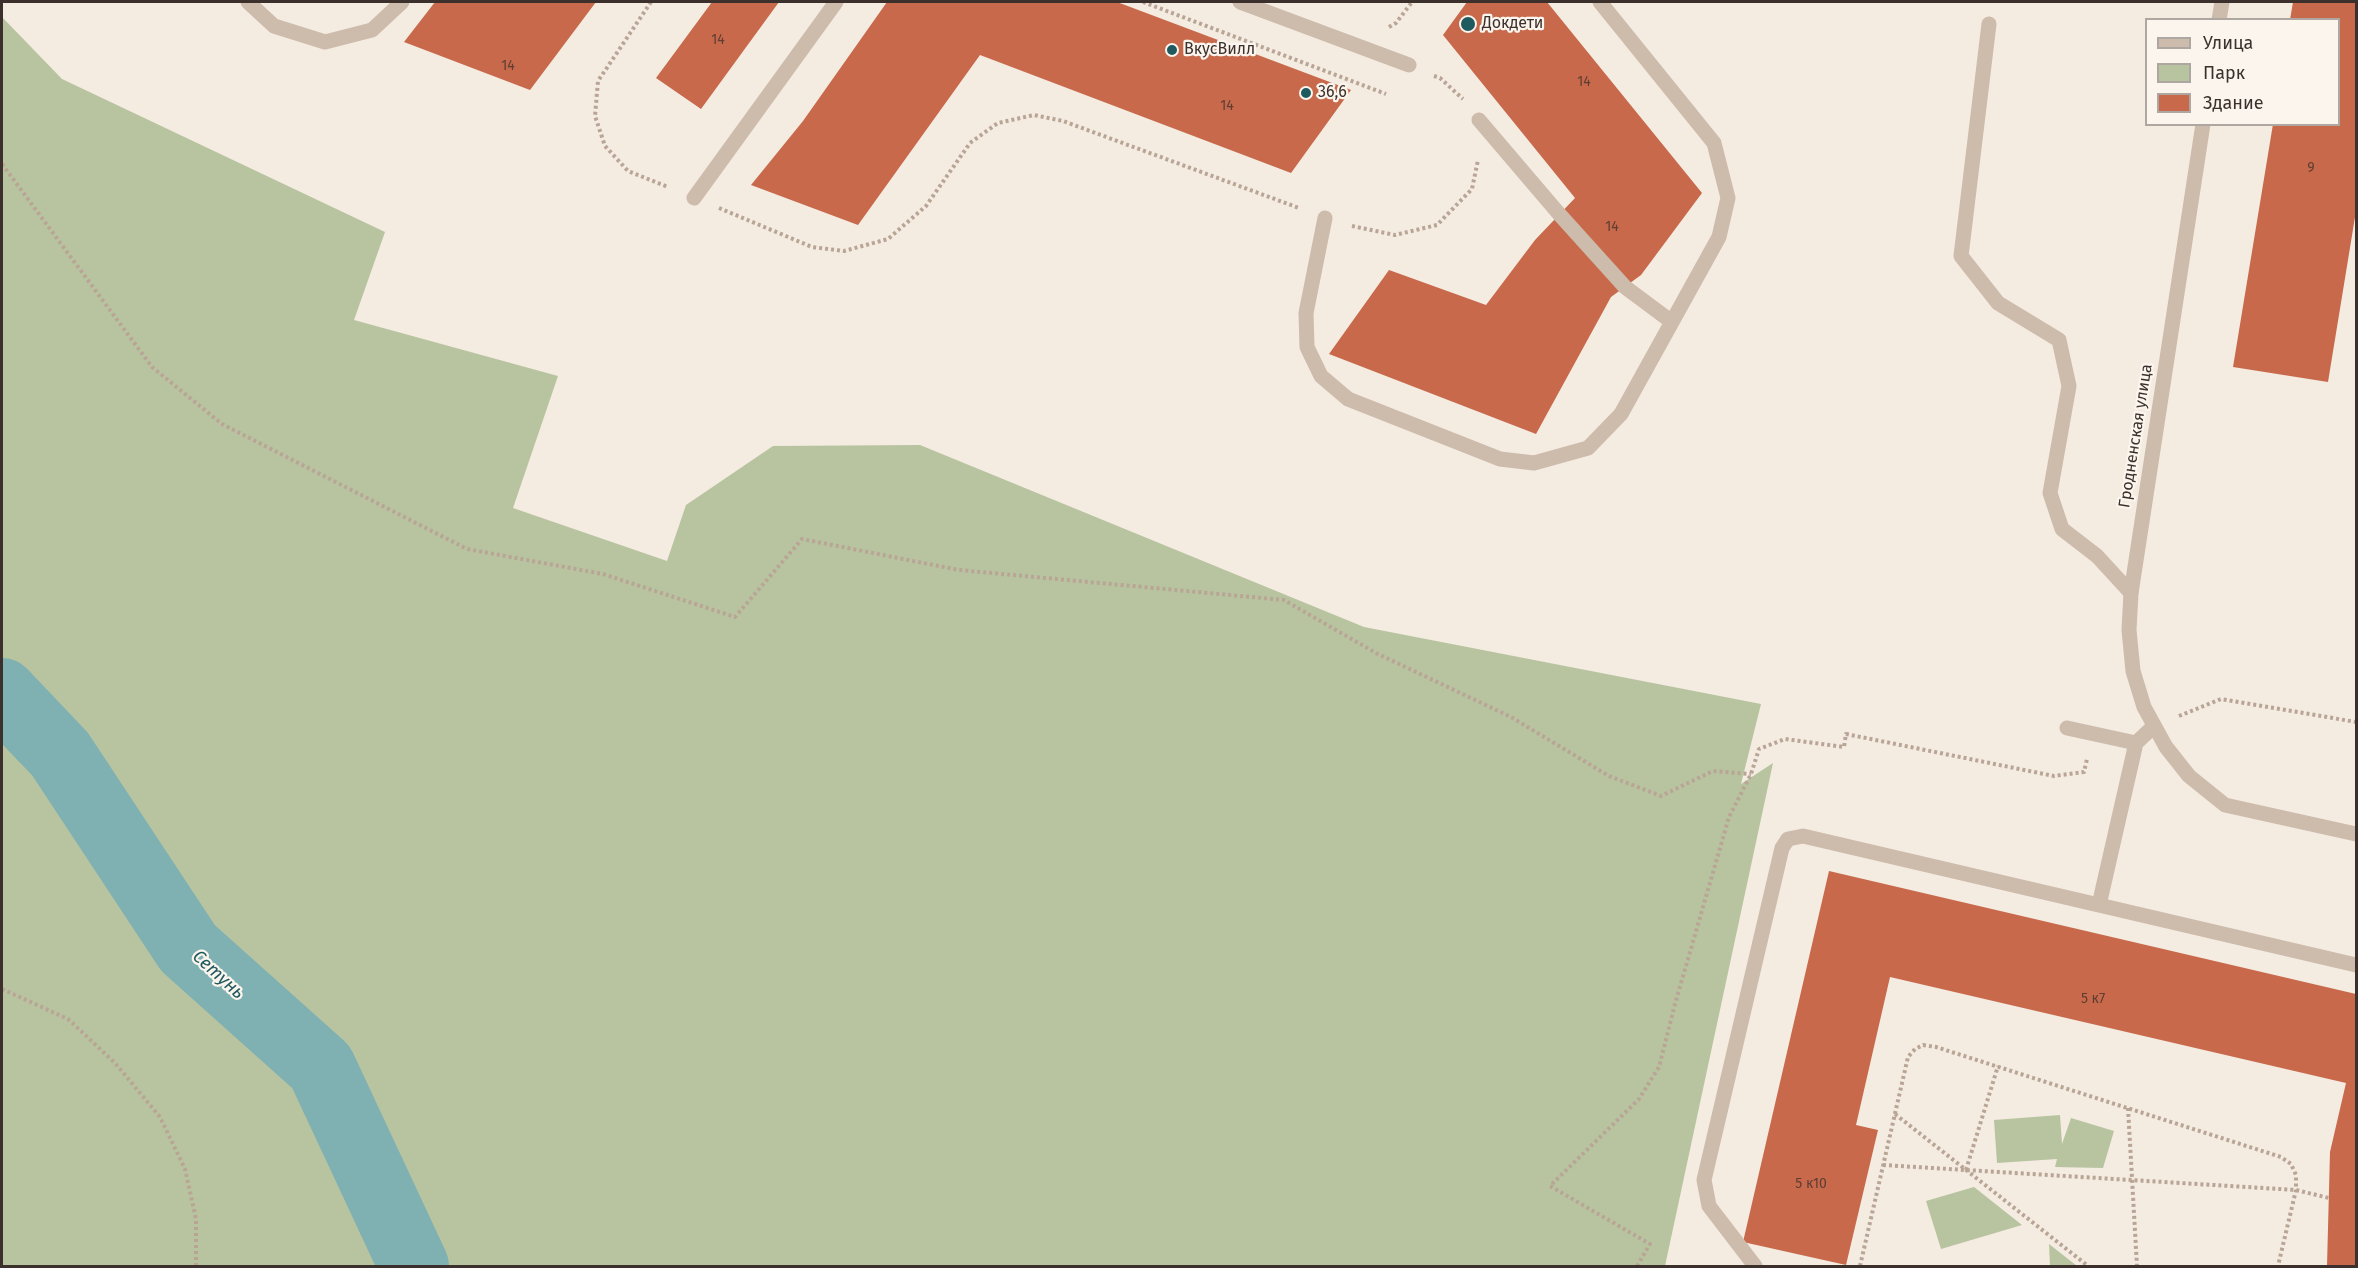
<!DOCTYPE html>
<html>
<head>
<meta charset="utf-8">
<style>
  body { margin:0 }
  #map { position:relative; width:2358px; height:1268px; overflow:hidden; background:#f4ebe1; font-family:"Fira Sans",sans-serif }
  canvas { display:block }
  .frame { position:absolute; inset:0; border:3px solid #3b302b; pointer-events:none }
  .legend { position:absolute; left:2145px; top:18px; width:195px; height:108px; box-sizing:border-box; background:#fbf5ee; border:2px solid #aea6a0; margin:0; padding:8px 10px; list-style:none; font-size:18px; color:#3b302b }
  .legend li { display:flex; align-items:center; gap:12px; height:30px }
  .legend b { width:30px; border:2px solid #aea6a0 }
</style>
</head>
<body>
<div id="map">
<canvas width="2358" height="1268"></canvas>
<div class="frame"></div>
<ul class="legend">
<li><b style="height:8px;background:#cdbbac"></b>Улица</li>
<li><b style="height:16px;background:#b8c4a0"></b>Парк</li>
<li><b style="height:16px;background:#c8694b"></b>Здание</li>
</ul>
</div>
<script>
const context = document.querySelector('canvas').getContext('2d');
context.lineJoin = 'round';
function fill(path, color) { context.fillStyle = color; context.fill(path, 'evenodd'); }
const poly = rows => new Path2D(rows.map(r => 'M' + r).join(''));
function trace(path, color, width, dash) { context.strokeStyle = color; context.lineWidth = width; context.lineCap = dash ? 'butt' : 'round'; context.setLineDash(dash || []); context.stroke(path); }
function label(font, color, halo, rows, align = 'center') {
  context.font = font + ' "Fira Sans",sans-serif'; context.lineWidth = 4.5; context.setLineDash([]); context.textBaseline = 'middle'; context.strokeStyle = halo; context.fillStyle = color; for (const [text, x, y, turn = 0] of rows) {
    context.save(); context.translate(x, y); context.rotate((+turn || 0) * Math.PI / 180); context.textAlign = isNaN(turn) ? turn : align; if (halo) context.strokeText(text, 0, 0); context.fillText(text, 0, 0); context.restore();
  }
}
fill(poly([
  [2,17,62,79,385,232,354,320,558,376,513,508,667,561,686,505,773,446,920,445,1364,627,1761,704,1741,784,1773,763,1665,1266,2,1266],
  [2060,1115,2062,1144,2071,1118,2114,1131,2103,1168,2055,1167,2057,1159,1997,1163,1994,1120],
  [1974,1187,2022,1225,1941,1249,1926,1201],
  [2049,1244,2077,1266,2050,1266]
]), '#b8c4a0');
trace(poly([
  [2,693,60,754,188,948,321,1067,414,1266]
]), '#7fb0b2', 70);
fill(poly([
  [435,2,596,2,530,90,404,42],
  [712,2,779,2,701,109,656,78],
  [887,2,1117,2,1351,90,1291,173,980,55,858,225,751,185,803,121],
  [1467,2,1547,2,1702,193,1641,275,1611,297,1536,434,1329,354,1389,270,1486,305,1535,240,1575,198,1443,35],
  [2293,2,2356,2,2356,211,2328,382,2233,367,2273,124,2338,124,2338,20,2290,20],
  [1829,871,2356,994,2356,1266,2327,1266,2330,1152,2346,1083,1890,977,1856,1125,1878,1130,1846,1265,1743,1242]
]), '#c8694b');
trace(poly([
  [651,2,598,81,595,116,605,146,628,171,668,187],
  [1143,2,1386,94],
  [1389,27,1396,23,1412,2],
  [1434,76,1440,78,1463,99],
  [2,164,152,367,222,424,467,549,603,574,735,617,802,539,959,570,1284,600,1376,653,1511,717,1609,776,1661,796,1713,771,1751,774],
  [719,208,812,247,844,251,888,239,926,206,970,143,998,123,1034,115,1063,121,1299,208],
  [1352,226,1395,235,1437,225,1472,189,1478,160],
  [2179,716,2221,699,2356,722],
  [2,989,68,1019,115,1063,160,1117,185,1169,196,1219,196,1266],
  [2128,1108,2137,1266],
  [1895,1114,2088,1266],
  [1883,1165,2296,1190,2329,1198],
  [1966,1170,1998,1066],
  [1637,1266,1650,1244,1550,1186,1639,1099,1659,1067,1675,1004,1729,817,1751,774,1759,749,1785,739,1844,747,1846,734,2054,776,2084,772,2087,759],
  [1860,1266,1908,1057,1915,1049,1923,1045,1936,1047,2281,1157,2291,1164,2296,1175,2296,1190,2278,1266]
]), '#b9a596', 4, [3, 3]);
trace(poly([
  [248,2,274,26,325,42,372,30,402,2],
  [1240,2,1409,65],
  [1989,24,1961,256,1998,303,2059,340,2069,386,2050,493,2062,529,2097,556,2131,593],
  [1479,120,1560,215,1625,287,1672,322],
  [694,198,836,2],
  [1325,218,1306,313,1307,347,1321,376,1348,399,1500,459,1534,463,1588,448,1621,414,1719,237,1728,198,1714,143,1600,2],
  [2067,728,2136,743],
  [2099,905,2136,743,2153,727],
  [1755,1266,1709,1206,1704,1180,1782,848,1788,839,1803,836,2356,965]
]), '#cdbbac', 15);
trace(poly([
  [2219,20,2222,2],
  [2203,124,2131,593,2129,630,2133,671,2144,707,2166,747,2189,776,2225,805,2356,834]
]), '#cdbbac', 15);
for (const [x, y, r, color] of [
  [1468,24,8,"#1f5a5e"],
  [1172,50,6,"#1f5a5e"],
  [1306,93,6,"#1f5a5e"]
]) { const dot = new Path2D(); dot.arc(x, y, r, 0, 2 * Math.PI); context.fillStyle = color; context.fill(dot); trace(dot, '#fbf5ee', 2); }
label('14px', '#5e3e33', null, [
  ["14",718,40],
  ["14",508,66],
  ["14",1584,82],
  ["14",1227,106],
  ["9",2311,168],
  ["14",1612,227],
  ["5 к7",2093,999],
  ["5 к10",1811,1184]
]);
label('16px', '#3b302b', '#fbf5ee', [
  ["Докдети",1482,24],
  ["ВкусВилл",1184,50],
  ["36,6",1318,93]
], 'left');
label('16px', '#3b302b', '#fbf5ee', [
  ["Гродненская улица",2136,436,-81]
]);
label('italic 18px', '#1f5a5e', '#fbf5ee', [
  ["Сетунь",218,975,42]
]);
</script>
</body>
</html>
